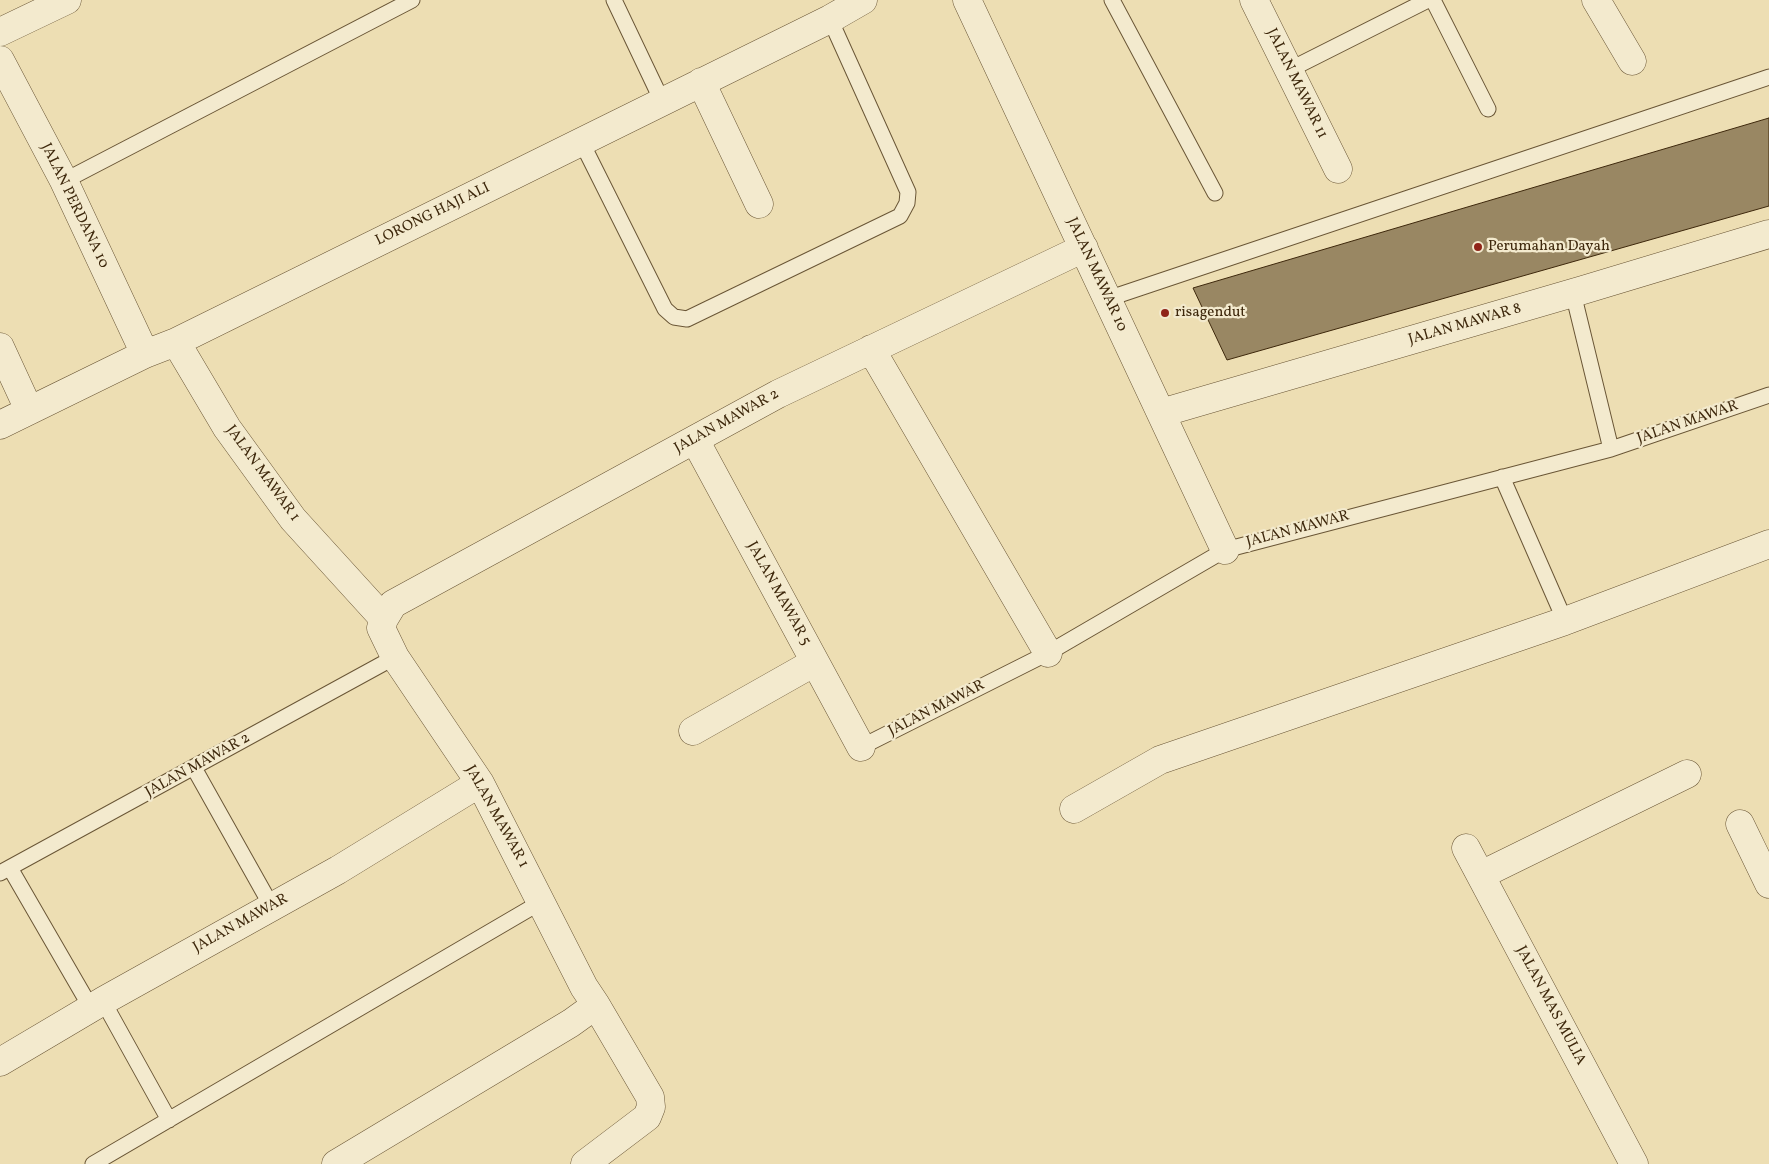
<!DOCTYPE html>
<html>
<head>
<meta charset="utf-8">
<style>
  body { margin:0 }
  canvas { display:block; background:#eddeb3 }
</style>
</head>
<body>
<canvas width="1769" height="1164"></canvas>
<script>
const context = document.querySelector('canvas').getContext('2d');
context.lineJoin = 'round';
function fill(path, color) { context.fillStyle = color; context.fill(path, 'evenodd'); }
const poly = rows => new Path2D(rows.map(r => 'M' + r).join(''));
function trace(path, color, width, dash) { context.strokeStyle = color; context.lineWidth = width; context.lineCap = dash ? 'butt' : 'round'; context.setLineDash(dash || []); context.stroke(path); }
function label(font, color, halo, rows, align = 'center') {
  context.font = font + ' Vollkorn,serif'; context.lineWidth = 4.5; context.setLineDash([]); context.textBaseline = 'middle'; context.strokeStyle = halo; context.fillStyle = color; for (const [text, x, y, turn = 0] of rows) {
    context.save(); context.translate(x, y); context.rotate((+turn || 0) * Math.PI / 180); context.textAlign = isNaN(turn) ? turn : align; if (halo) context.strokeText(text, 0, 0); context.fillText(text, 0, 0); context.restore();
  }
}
const building = poly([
  [1769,118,1769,206,1227,360,1193,288,1769,118]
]);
fill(building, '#998763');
trace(building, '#3e280c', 1);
const service = poly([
  [614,0,662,101],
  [1112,0,1215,193],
  [1433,0,1488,109],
  [1289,70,1428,0],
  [581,141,665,309,674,317,687,319,900,216,907,203,908,192,830,19],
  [64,181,412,0],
  [1573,293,1611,449],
  [1107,299,1769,77],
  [1502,477,1565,621],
  [861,747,1048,653,1225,550,1611,449,1769,395],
  [194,768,272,907],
  [10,868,91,1008],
  [0,873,395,657],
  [103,1001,169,1120],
  [93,1164,541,902]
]);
const minor = poly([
  [967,0,1225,550],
  [1254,0,1338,169],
  [1596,0,1632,61],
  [0,32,67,0],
  [0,60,64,181,145,354],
  [701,82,759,204],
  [176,342,227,428,293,519,384,619],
  [0,347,29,410],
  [871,349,1048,653],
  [1161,413,1583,290,1769,234],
  [0,425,145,354,176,342,830,19,863,0],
  [695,440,861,747],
  [693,731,815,662],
  [1074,809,1160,760,1565,621,1769,544],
  [1740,824,1769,884],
  [1466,848,1634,1164],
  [1481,875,1687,774],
  [0,1062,103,1001,338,870,480,783],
  [336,1164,571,1023,596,1005,584,987,480,783,395,657,381,628,384,619,393,604,778,394,1084,248],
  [585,1164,647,1117,651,1107,650,1097,596,1005]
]);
trace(service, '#6a5636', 17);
trace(minor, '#6a5636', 29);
trace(service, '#f3eace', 15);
trace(minor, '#f3eace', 28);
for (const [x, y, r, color] of [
  [1478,247,5,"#8f2418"],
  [1165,313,5,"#8f2418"]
]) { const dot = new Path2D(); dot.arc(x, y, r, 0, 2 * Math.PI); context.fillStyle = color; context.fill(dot); trace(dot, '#f3eace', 2); }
label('15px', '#3e280c', '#f3eace', [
  ["JALAN MAWAR 11",1296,84,64],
  ["JALAN PERDANA 10",74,206,64],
  ["LORONG HAJI ALI",433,215,-26],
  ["JALAN MAWAR 10",1096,275,65],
  ["JALAN MAWAR 8",1465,325,-16],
  ["JALAN MAWAR 2",727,422,-29],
  ["JALAN MAWAR",1688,423,-19],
  ["JALAN MAWAR 1",262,474,54],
  ["JALAN MAWAR",1298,530,-15],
  ["JALAN MAWAR 5",778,594,61],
  ["JALAN MAWAR",937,709,-27],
  ["JALAN MAWAR 2",198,766,-29],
  ["JALAN MAWAR 1",496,817,61],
  ["JALAN MAWAR",241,924,-29],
  ["JALAN MAS MULIA",1550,1006,62]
]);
label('15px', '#3e280c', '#f3eace', [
  ["Perumahan Dayah",1488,247],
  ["risagendut",1175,313]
], 'left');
</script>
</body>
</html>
